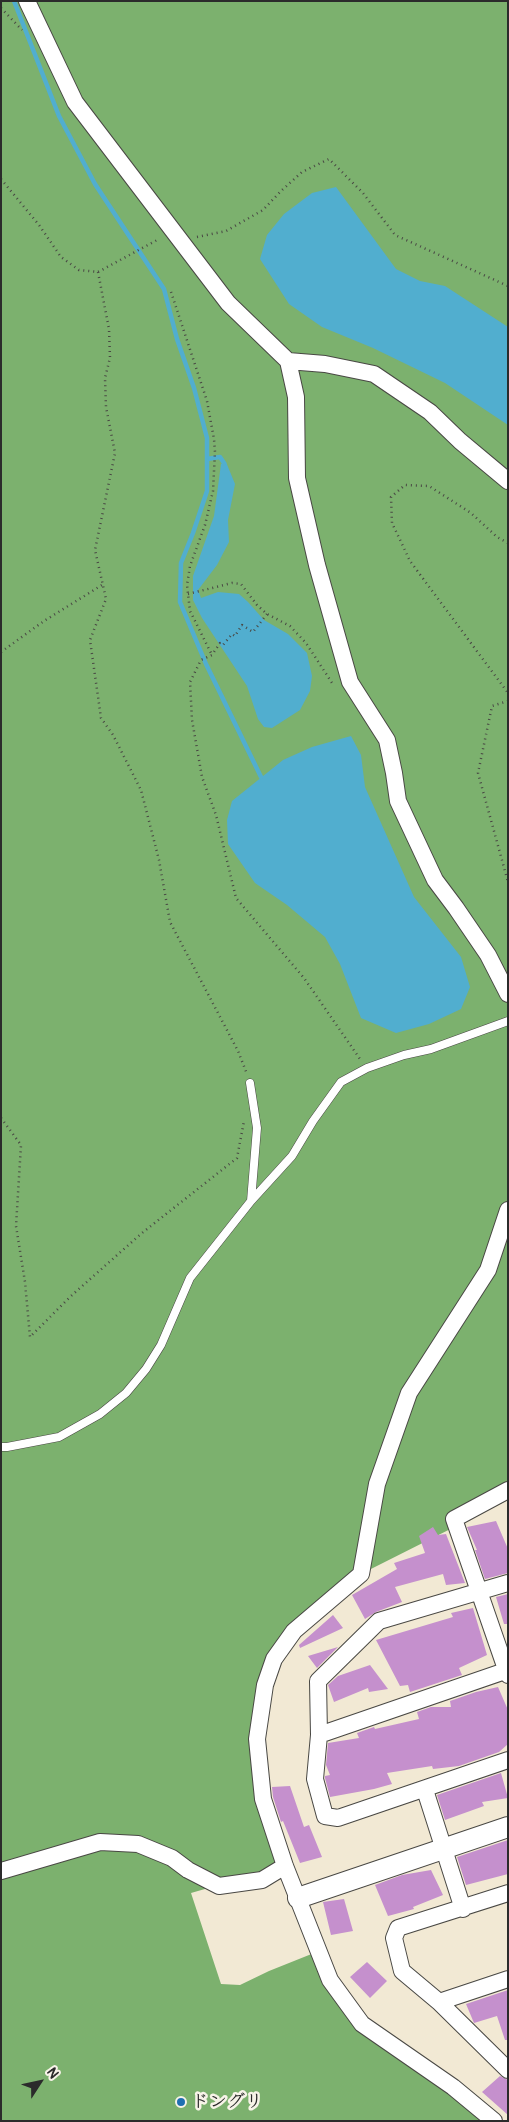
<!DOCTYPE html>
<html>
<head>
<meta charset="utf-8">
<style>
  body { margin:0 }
  #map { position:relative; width:509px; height:2122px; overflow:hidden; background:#f2e9d4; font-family:Pangolin,sans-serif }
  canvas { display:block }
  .frame { position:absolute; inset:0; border:2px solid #2b2b2b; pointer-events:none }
  .north { position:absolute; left:15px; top:2057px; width:50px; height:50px; -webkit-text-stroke:4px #f7f3e8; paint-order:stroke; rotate:55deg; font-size:14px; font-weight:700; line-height:20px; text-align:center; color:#2b2b2b }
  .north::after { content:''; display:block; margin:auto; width:18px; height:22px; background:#2b2b2b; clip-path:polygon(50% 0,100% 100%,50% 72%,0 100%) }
</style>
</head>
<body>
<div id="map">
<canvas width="509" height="2122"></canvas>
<div class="frame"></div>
<div class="north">N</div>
</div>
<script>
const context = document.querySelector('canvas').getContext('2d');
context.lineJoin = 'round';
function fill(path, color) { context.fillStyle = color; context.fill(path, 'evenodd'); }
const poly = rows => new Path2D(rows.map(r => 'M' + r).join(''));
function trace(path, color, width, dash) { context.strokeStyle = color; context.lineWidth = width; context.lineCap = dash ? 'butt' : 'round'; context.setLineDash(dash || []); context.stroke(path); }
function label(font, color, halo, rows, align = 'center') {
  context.font = font + ' Pangolin,"Klee One",sans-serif'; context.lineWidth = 5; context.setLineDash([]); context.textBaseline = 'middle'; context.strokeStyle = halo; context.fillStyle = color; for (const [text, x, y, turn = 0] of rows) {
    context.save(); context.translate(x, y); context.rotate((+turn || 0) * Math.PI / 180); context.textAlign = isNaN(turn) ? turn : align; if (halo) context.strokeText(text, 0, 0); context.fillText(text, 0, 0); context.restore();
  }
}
fill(poly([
  [1,1,508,1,508,1500,361,1574,274,1659,257,1739,285,1866,191,1893,221,1984,240,1985,269,1971,319,1951,360,2022,494,2121,1,2121]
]), '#7cb16e');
fill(poly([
  [336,187,396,269,420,281,445,286,508,327,508,425,445,383,373,348,322,327,289,304,260,259,267,235,284,214,312,193],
  [226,462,235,484,228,520,229,542,217,565,198,590,201,598,218,592,239,594,248,602,264,620,288,634,307,653,312,676,310,691,300,710,272,728,264,727,258,719,247,686,202,618,193,600,193,576,214,516,221,464],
  [351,736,361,755,365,787,414,897,461,957,470,987,461,1009,429,1024,396,1033,361,1018,340,964,325,937,287,905,255,883,228,844,227,820,232,801,283,760,312,747]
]), '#51aecf');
trace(poly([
  [14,1,59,116,95,184,164,289,177,339,194,388,207,438,207,491,193,533,181,563,180,602,206,664,261,777],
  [207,459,220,457,224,463]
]), '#51aecf', 4.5);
fill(poly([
  [496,1521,508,1549,508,1573,485,1579,475,1550,477,1550,467,1527],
  [433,1527,438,1535,446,1534,465,1583,446,1585,443,1574,395,1587,402,1602,376,1612,365,1619,352,1595,397,1569,394,1563,425,1553,419,1536],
  [508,1594,508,1624,504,1624,496,1597],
  [473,1608,487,1655,459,1668,462,1675,410,1692,408,1685,400,1686,376,1640,453,1617,451,1613],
  [333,1615,343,1628,300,1648,299,1645],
  [338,1647,317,1668,308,1656],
  [370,1665,388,1689,369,1692,368,1688,334,1702,328,1685,338,1676],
  [498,1687,508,1710,508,1744,499,1752,459,1766,433,1769,432,1766,387,1773,392,1784,374,1789,330,1797,325,1778,325,1776,330,1775,326,1765,328,1743,359,1738,357,1733,374,1727,375,1729,419,1719,417,1712,431,1707,451,1707,450,1701,476,1692],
  [501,1773,508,1798,482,1802,484,1806,445,1820,437,1795],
  [290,1786,304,1827,309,1825,322,1857,300,1863,283,1821,281,1822,273,1797,272,1787],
  [508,1840,508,1874,466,1885,457,1857],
  [431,1870,443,1895,413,1907,414,1909,388,1916,375,1885,402,1875],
  [344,1899,353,1931,331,1935,323,1902],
  [367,1962,387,1981,370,1998,350,1977],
  [508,1990,508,2040,505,2040,497,2016,474,2023,466,2004],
  [500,2076,508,2080,508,2115,482,2092]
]), '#c590cd');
const service = poly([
  [250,1083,257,1128,251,1201,292,1156,313,1121,341,1082,367,1068,404,1055,431,1049,508,1021],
  [1,1447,7,1447,59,1437,100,1414,126,1393,146,1369,161,1345,190,1278,251,1201]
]);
const minor = poly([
  [27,1,75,102,228,303,288,361,296,397,297,478,317,565,350,682,387,740,394,773,398,801,435,880,456,908,488,955,508,994],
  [288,361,325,364,374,374,430,412,460,441,508,481],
  [508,1490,454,1519,508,1675],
  [508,1583,379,1621,318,1681,319,1735,315,1779,325,1816,338,1818,508,1760],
  [319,1735,508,1670],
  [425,1790,463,1909],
  [1,1871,100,1842,138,1844,172,1858,188,1870,219,1886,262,1880,285,1866],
  [508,1893,398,1928,394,1938,402,1971,439,2002,508,2070],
  [439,2002,508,1979],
  [494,2121,453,2087,362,2024,330,1980,285,1866,263,1799,257,1739,265,1685,274,1659,294,1631,361,1574,377,1484,409,1393,488,1270,508,1210]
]);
const tertiary = poly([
  [298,1898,508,1827]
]);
trace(service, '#494844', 9);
trace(minor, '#494844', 18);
trace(tertiary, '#494844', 22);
trace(poly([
  [1,8,22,30],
  [1,179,39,225,61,257,79,270,98,272,159,239],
  [197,237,226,231,263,210,281,191,302,172,329,159,363,193,395,235,508,286],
  [98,272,109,329,110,358,105,378,106,407,115,453,95,550,106,599,90,640,101,718,113,735,141,790,159,860,170,922,238,1051,247,1074],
  [171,292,207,401,214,439,215,452,213,491,205,525,190,566,187,585,190,611,212,655],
  [508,543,497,537,471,513,429,486,405,485,391,497,392,523,410,561,508,693],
  [188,594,232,583,241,584,257,605,267,614,290,626,306,643,334,686],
  [267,614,253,632,242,625,235,636,232,634,223,645,220,643,212,655,201,660,190,682,192,720,202,777,216,815,236,898,304,978,360,1059],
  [1,652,44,621,102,585],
  [508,701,492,706,478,773,508,882],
  [1,1118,21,1145,16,1226,25,1282,30,1337,71,1296,142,1233,237,1158,244,1121]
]), '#494844', 2.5, [1, 4]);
trace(service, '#fff', 8);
trace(minor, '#fff', 16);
trace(tertiary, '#fff', 20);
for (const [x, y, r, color] of [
  [181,2102,5,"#1f6fb2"]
]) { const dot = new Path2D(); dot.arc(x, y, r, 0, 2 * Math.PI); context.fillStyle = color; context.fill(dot); trace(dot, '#f7f3e8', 2); }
label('bold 18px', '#2b2b2b', '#f7f3e8', [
  ["ドングリ",191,2102]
], 'left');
</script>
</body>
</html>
